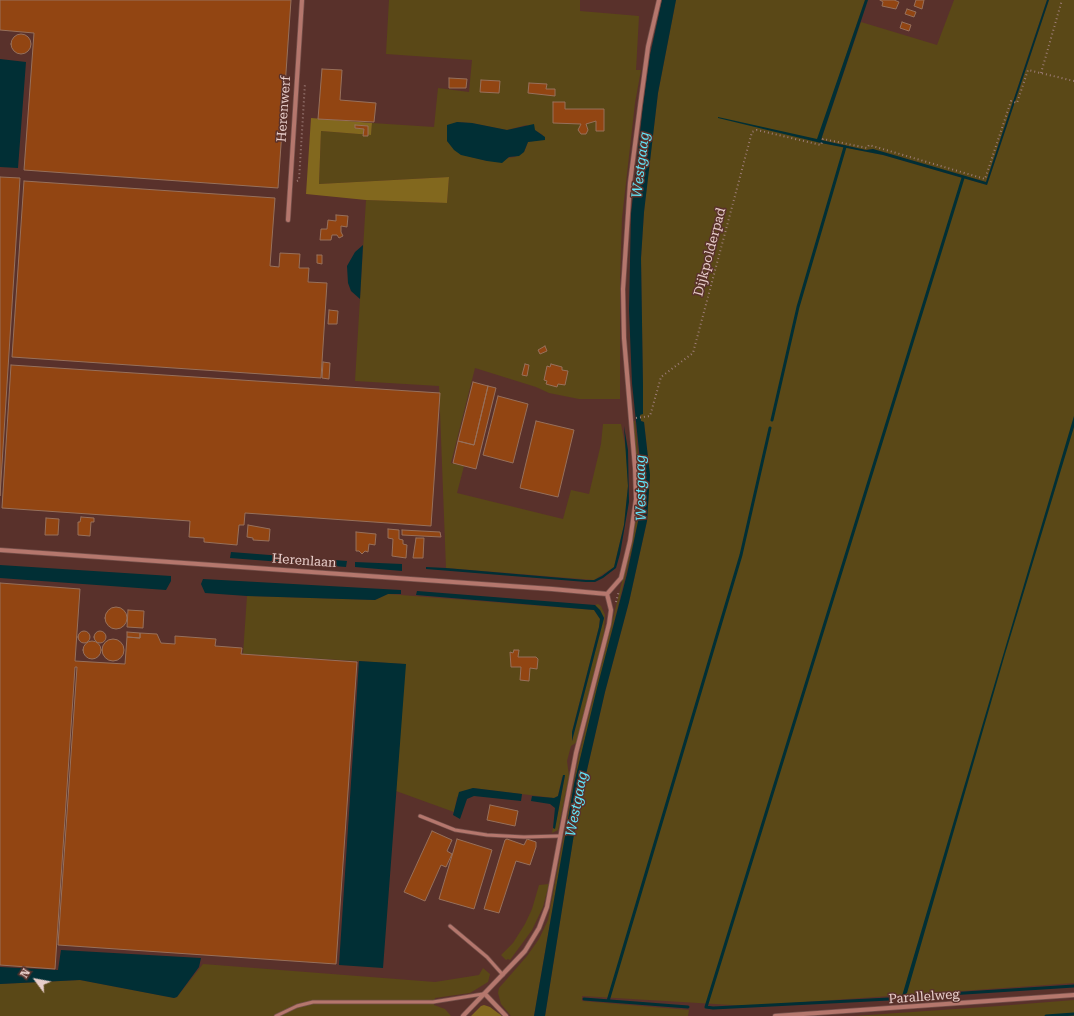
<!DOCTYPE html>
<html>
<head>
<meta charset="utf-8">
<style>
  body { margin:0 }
  #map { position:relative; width:1074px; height:1016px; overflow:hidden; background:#59312b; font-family:"Roboto Serif",serif }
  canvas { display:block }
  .north { position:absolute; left:16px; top:960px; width:40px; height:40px; -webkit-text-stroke:3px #59312b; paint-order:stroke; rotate:302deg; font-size:11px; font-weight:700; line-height:16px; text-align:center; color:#e9cfcb }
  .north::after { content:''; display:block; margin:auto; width:14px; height:18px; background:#e9cfcb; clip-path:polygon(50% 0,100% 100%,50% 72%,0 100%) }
</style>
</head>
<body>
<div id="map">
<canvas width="1074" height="1016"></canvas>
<div class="north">N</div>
</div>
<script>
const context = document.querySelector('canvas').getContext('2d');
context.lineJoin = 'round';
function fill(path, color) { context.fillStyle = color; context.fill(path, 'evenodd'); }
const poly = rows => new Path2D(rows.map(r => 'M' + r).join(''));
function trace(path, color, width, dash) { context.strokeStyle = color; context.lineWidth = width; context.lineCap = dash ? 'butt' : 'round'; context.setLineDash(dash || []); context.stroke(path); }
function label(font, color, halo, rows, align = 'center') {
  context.font = font + ' "Roboto Serif",serif'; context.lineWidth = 3; context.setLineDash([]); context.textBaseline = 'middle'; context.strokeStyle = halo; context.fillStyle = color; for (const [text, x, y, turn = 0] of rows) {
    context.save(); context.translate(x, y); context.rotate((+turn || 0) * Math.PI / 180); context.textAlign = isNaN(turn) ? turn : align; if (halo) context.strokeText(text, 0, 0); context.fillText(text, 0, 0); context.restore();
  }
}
fill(poly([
  [389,0,580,0,580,11,639,16,636,70,641,70,635,103,622,218,620,279,620,399,579,399,549,393,536,387,475,368,451,463,464,466,457,493,563,519,571,490,589,494,601,444,603,424,621,424,626,450,628,486,624,525,614,567,594,580,446,568,439,386,355,381,366,200,447,203,449,177,319,184,321,131,371,135,372,123,434,127,438,88,469,92,472,60,386,54],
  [457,122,472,123,507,130,526,125,543,135,539,140,528,142,524,152,515,157,487,161,460,154,447,141],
  [676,0,865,0,817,142,883,155,987,185,1049,0,1074,0,1074,983,748,1006,582,996,582,1001,689,1010,688,1016,545,1016,578,809,605,692,629,602,647,521,650,475,644,422,641,421,640,415,643,387,641,258,644,212,658,93],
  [954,0,1047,0,986,182,873,149,866,150,821,140,861,22,937,45],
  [633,421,635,421,641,487,639,517,632,549,574,784,534,1016,511,1016,501,1004,498,993,499,988,527,956,539,939,548,920,579,755,632,542,636,520,638,476],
  [388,594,594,610,600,619,599,627,572,732,572,741,604,618,600,610,595,605,598,604,601,606,605,615,604,632,577,742,571,746,567,761,569,776,558,830,552,833,553,828,555,828,565,776,562,777,558,796,554,798,473,788,457,797,454,812,396,791,405,664,243,654,247,596,375,600],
  [549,884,543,907,532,930,510,960,508,959,506,960,501,955,513,943,525,924,532,909,539,885],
  [203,964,435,982,479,975,483,968,490,974,488,982,470,993,435,998,434,1005,445,1009,451,1016,0,1016,0,984,80,980,174,998,177,997],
  [1074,1000,1074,1016,854,1016,999,1006]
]), '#5a4817');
fill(poly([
  [311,118,372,123,371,135,321,131,319,184,449,177,447,203,366,200,306,194],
  [484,1005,490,1007,502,1016,471,1016,481,1006]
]), '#82681e');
fill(poly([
  [662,0,676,0,658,93,644,212,641,258,643,387,643,414,640,415,641,421,644,422,650,475,647,521,629,602,605,692,578,809,545,1016,534,1016,574,784,597,688,627,574,639,517,641,487,640,460,632,383,629,310,631,214,643,106,650,55],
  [865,0,868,0,821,140,866,150,873,149,986,182,1047,0,1049,0,987,185,883,155,821,143,718,118,718,117,817,139],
  [0,59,26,62,18,168,0,167],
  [457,122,472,123,507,130,534,124,535,130,545,137,545,140,528,142,524,152,519,156,509,157,502,163,487,161,461,155,454,150,447,141,447,125],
  [363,245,360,299,351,291,348,283,347,266,355,252],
  [1074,416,1074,427,1005,654,907,993,902,996],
  [624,426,628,450,629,502,620,554,616,568,603,578,595,582,586,582,426,569,426,567,446,568,586,580,594,580,602,576,614,567,624,525,628,486],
  [231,552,347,561,346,567,230,558],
  [355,562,402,564,402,571,355,567],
  [0,565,171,576,171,581,166,590,0,578],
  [203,579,401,590,401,594,388,594,375,600,247,596,205,593,201,584],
  [417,591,595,605,600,610,604,618,572,741,572,732,599,627,600,619,594,610,416,595],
  [359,661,406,664,383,968,339,965],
  [563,775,565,775,555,829,553,828,555,808,550,804,531,801,532,796,554,798,558,796],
  [473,788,522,794,521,801,474,796,467,799,460,819,453,815,459,792],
  [61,950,201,958,199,967,177,997,174,998,80,980,0,984,0,967,58,970]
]), '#012f35');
trace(poly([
  [772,420,798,307,845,147],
  [902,997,1074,986],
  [584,999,688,1007],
  [889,999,713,1008,706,1007,963,178],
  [608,1001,741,555,770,428],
  [1046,1016,1074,1014]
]), '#012f35', 3);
const building = poly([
  [0,0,291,0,278,188,24,170,34,33,0,30,0,0],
  [880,0,894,0,899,2,896,9,882,6,883,2,880,0],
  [916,0,924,0,922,9,914,6,916,0],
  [907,9,916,12,914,17,905,14,907,9],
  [902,22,911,25,909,31,900,28,902,22],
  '11 44a10 10 0 1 1 20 0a10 10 0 1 1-20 0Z',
  [322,69,342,70,340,100,376,103,374,122,318,119,322,69],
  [449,78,467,79,466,88,449,88,449,78],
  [481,80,500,81,499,93,480,92,481,80],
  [529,83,547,84,546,89,555,89,555,96,528,93,529,83],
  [553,102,565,102,565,109,604,109,604,131,596,131,596,121,586,124,588,130,586,134,581,134,578,130,581,124,553,123,553,102],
  [355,125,368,126,368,136,363,136,364,129,355,128,355,125],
  [0,177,20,178,0,496,0,177],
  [24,181,275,198,270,266,279,267,280,253,300,254,299,268,309,268,308,282,327,283,321,378,12,357,24,181],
  [336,215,348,216,347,227,341,226,341,232,343,236,339,238,337,235,332,235,331,240,320,240,321,229,327,229,328,220,336,221,336,215],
  [317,255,322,255,322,264,317,263,317,255],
  [329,310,338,311,337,324,328,324,329,310],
  [545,346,547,351,540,354,538,350,545,346],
  [323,362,330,363,329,379,322,378,323,362],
  [525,364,529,365,527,376,522,375,525,364],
  [551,364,562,367,562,370,568,371,565,385,558,384,557,387,546,384,547,381,544,380,547,366,550,367,551,364],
  [11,365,440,393,431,526,245,513,244,525,239,525,237,545,204,542,204,538,189,537,190,521,2,508,11,365],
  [473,382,488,386,474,445,458,441,473,382],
  [488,386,496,388,476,469,453,463,458,441,474,445,488,386],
  [498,396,528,404,513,463,483,455,498,396],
  [536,421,574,430,558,497,520,488,536,421],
  [81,517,94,518,94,522,91,522,90,536,78,535,78,522,80,522,81,517],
  [46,518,59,519,58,535,45,535,46,518],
  [248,525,270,529,269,541,253,540,253,538,247,537,248,525],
  [388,529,399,530,399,539,403,540,403,544,407,545,406,558,392,556,393,539,388,538,388,529],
  [402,530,440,532,441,537,402,535,402,530],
  [356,532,376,534,375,545,369,544,368,552,365,551,362,554,359,551,356,551,356,532],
  [416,538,424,538,423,558,413,558,416,538],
  [0,583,80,589,75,661,125,664,127,637,140,638,140,633,157,634,161,643,175,644,175,636,216,639,215,646,242,648,241,654,357,662,336,964,58,945,77,667,75,667,55,969,0,965,0,583],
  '105 618a11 11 0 1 1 22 0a11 11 0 1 1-22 0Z',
  [128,610,144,611,143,628,127,627,128,610],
  '94 637a6 6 0 1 1 12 0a6 6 0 1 1-12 0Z',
  '78 637a6 6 0 1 1 12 0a6 6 0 1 1-12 0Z',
  [127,632,140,633,140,638,127,637,127,632],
  '102 650a11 11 0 1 1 22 0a11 11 0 1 1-22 0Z',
  '83 650a9 9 0 1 1 18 0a9 9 0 1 1-18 0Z',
  [514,650,519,650,518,657,536,657,538,659,537,669,530,668,529,681,520,680,521,667,511,667,510,652,513,653,514,650],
  [490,805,518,811,515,826,487,820,490,805],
  [432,831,452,840,447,851,452,854,446,867,441,865,425,901,404,892,432,831],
  [457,839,492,850,474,909,439,899,457,839],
  [507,839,524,845,527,839,536,842,536,847,530,865,516,861,499,913,484,909,505,840,507,839]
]);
fill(building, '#924512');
trace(building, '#97705b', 1);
const service = poly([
  [420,816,455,830,487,835,524,837,559,836],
  [450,926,487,957,503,975],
  [276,1016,297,1006,313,1002,433,1002,483,994]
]);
const minor = poly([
  [288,220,302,0],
  [0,550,552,589,607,594],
  [607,594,621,578,623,570,630,541,636,499,635,468,624,338,623,289,630,183,640,106,648,47,659,0],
  [485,994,506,1016],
  [463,1016,525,951,539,928,547,907,576,753,609,624,611,610,607,594],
  [775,1016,1074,995]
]);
trace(service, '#76514b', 4.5);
trace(minor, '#76514b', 5.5);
trace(poly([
  [1041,73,1062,0],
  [297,181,299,180,305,83],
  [636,418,650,416,661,377,693,353,752,132,757,130,821,145,823,139,867,148,869,145,985,179,1011,101,1017,103,1028,70,1074,81],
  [616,602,619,591]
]), '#9d7c77', 2, [1, 3]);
trace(service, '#b5776d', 3);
trace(minor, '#b5776d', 4);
label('13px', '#e9cfcb', '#59312b', [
  ["Herenwerf",284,109,-86],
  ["Dijkpolderpad",710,252,-75],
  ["Herenlaan",304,561,4],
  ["Parallelweg",924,997,-4]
]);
label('italic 14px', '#60e7fb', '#59312b', [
  ["Westgaag",641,165,-83],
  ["Westgaag",641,488,-91],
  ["Westgaag",577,804,-79]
]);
</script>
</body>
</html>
